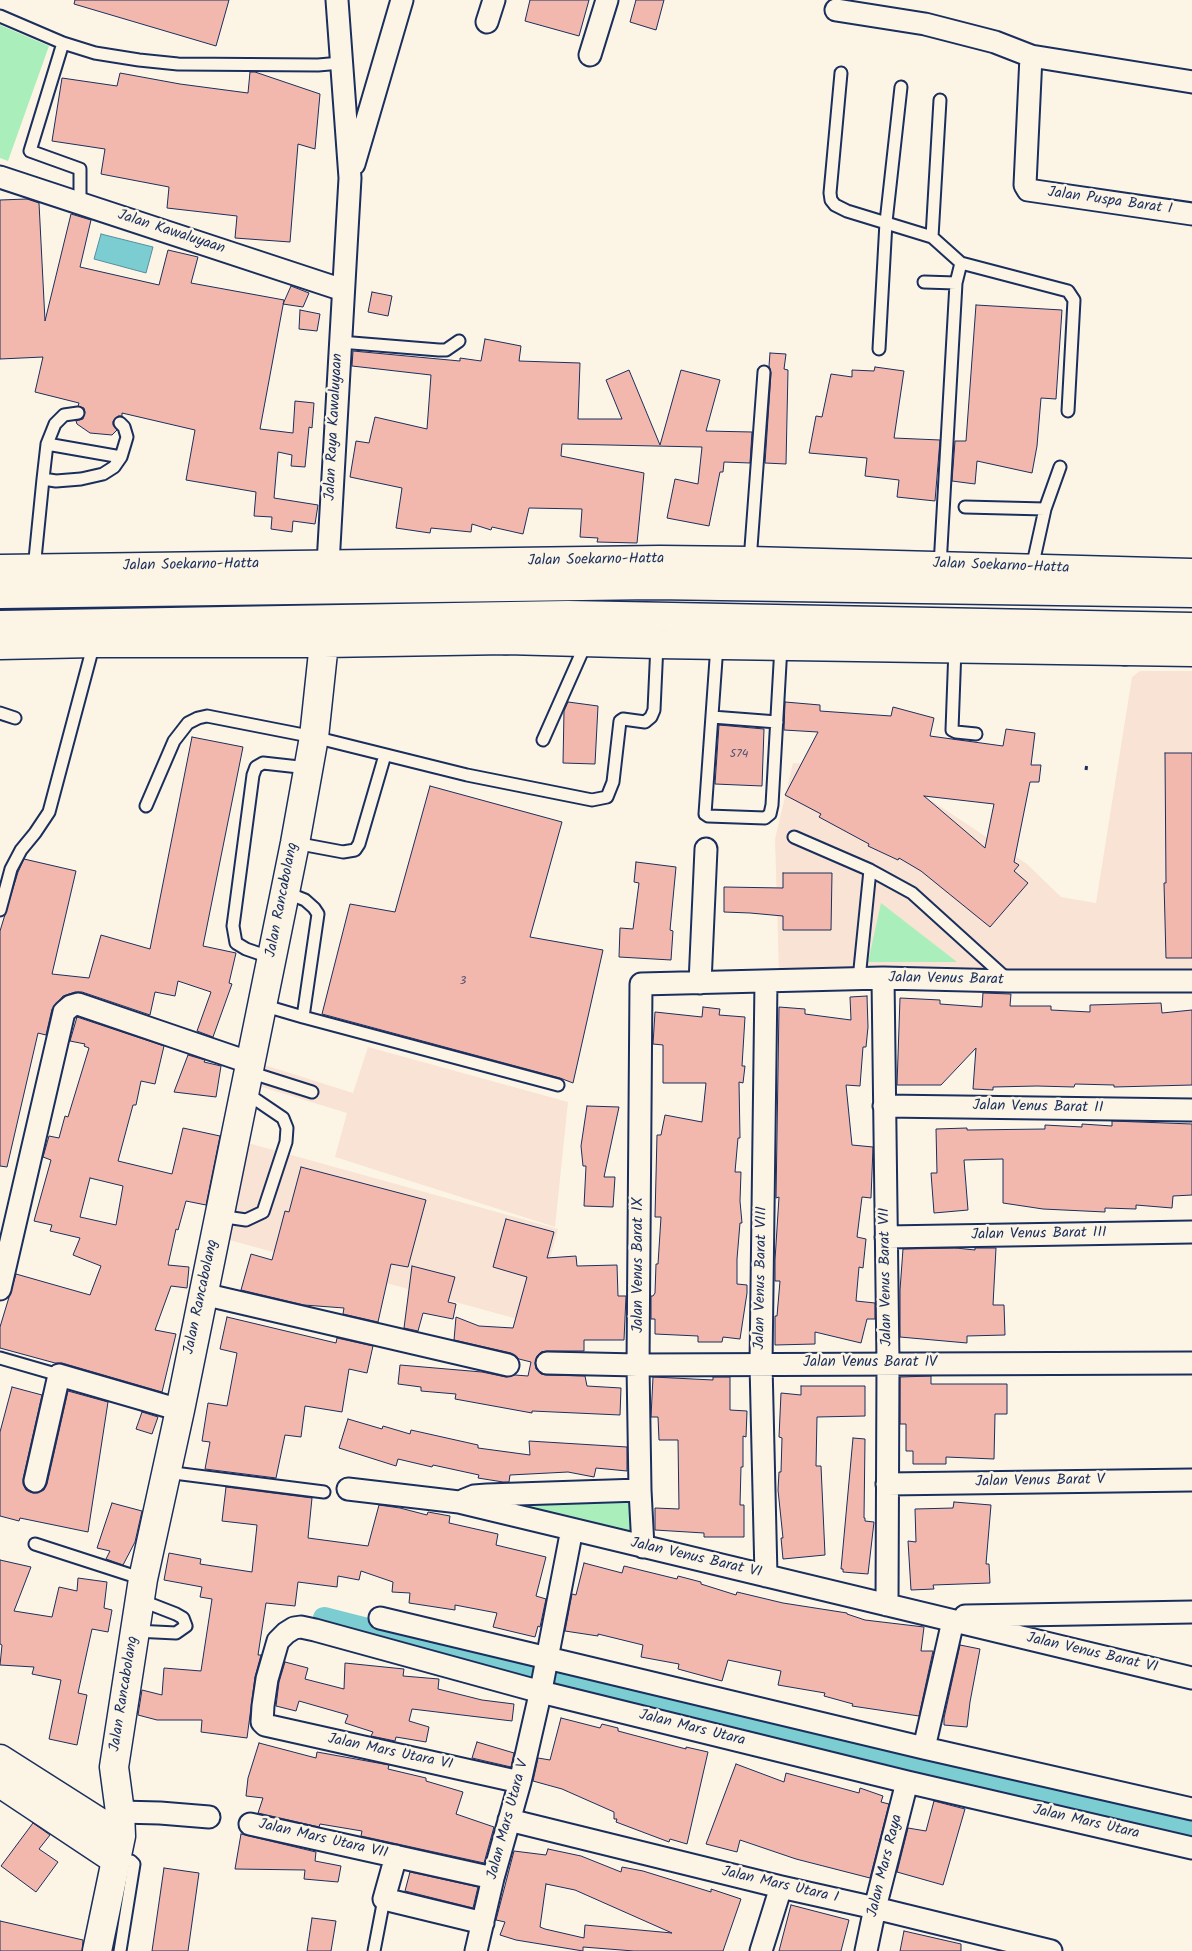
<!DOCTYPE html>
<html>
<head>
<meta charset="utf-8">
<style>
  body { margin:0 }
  canvas { display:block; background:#fcf5e5 }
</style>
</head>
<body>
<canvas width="1192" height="1951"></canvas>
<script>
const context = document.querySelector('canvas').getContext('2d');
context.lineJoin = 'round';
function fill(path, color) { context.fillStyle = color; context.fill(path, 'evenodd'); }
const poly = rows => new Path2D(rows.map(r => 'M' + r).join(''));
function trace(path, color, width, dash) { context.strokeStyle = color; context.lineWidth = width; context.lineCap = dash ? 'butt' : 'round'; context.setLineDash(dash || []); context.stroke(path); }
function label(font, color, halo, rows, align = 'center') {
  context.font = font + ' Kalam,sans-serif'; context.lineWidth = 5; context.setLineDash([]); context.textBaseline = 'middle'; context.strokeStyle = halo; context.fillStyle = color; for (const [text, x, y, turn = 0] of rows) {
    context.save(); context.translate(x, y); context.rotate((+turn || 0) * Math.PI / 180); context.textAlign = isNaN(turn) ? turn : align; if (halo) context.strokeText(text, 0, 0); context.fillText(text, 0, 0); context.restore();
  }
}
fill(poly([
  [1140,671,1192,671,1192,972,779,971,775,839,793,763,857,768,929,799,1027,864,1061,897,1096,903,1132,677],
  [368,1047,568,1102,555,1227,335,1157,347,1113,249,1083,255,1062,353,1093],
  [248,1143,558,1229,532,1323,222,1238]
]), '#f9e3d4');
fill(poly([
  [0,25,49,46,8,161,0,158],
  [881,903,957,962,868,962],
  [636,1494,637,1541,486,1500]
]), '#aaefbb');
const water = poly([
  [101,234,153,247,146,273,94,259,101,234]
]);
fill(water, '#7ccdd2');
trace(water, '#558ea4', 1);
trace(poly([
  [324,1618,556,1677,1192,1831]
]), '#7ccdd2', 22);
const building = poly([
  [75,0,229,0,216,46,74,4,75,0],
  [530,0,589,0,579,36,525,21,530,0],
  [636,0,664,0,656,30,630,22,636,0],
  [250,72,255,72,320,94,315,149,298,144,290,242,235,238,237,216,167,208,169,187,101,174,105,149,52,141,62,78,117,86,120,73,180,84,248,93,250,72],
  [27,199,39,203,45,321,71,214,91,220,80,267,159,285,168,250,198,257,191,283,284,300,260,429,293,433,295,401,314,403,312,428,309,427,305,467,291,466,292,455,278,452,274,498,318,505,315,524,293,521,292,532,271,529,272,517,254,516,256,492,186,480,195,430,122,413,122,416,118,416,113,421,113,425,117,430,112,435,90,433,77,424,76,421,83,419,85,412,84,408,78,406,79,403,35,392,43,357,0,359,0,200,27,199],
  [291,286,309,293,303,307,283,304,291,286],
  [372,292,392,296,388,316,368,312,372,292],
  [976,305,1062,310,1056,399,1041,398,1037,446,1032,473,977,461,975,484,952,481,955,441,966,441,976,305],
  [300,310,320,314,317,331,299,329,300,310],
  [485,339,521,346,519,361,580,363,578,419,622,419,606,380,629,370,660,445,681,370,720,380,706,431,752,432,750,463,724,462,723,472,720,472,709,526,667,518,675,479,698,484,702,447,562,444,561,456,644,473,637,543,597,542,598,538,580,537,582,509,529,508,523,534,492,527,491,530,472,524,471,532,431,528,430,533,396,528,402,488,350,477,356,441,369,443,375,417,427,429,431,375,352,366,353,351,460,361,460,358,481,361,485,339],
  [770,353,786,354,784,369,788,370,786,464,765,463,771,373,769,366,770,353],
  [875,367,904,371,894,438,940,440,935,501,897,497,899,480,865,476,867,458,809,453,816,416,822,417,831,374,852,377,852,370,874,371,875,367],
  [568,702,598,706,595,764,563,763,564,711,568,702],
  [785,702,820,705,820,711,891,716,893,707,934,718,930,736,1003,746,1006,729,1035,733,1031,765,1041,765,1039,782,1030,782,1014,862,1019,865,1014,871,1028,883,990,927,921,871,899,858,898,860,868,846,869,844,819,817,821,814,785,795,818,732,784,730,785,702],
  [924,796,994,804,985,848,924,796],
  [719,725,764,729,762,786,715,784,719,725],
  [192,737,243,747,203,946,236,953,229,983,232,984,213,1037,197,1031,211,992,178,981,175,996,155,992,150,1015,82,992,75,992,63,996,52,1009,46,1035,38,1033,7,1167,0,1166,0,931,18,872,24,859,76,871,52,974,89,978,101,935,150,949,192,737],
  [1165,753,1192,753,1192,958,1166,958,1164,883,1166,883,1165,753],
  [430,786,562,822,530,937,603,950,573,1083,560,1078,322,1014,350,904,395,912,430,786],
  [636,862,676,867,670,930,673,931,671,960,619,957,620,928,633,929,639,883,634,882,636,862],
  [783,873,832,873,831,930,783,930,783,916,750,913,724,912,724,887,783,888,783,873],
  [983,993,1011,994,1010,1006,1051,1006,1051,1010,1090,1012,1090,1005,1161,1003,1162,1013,1192,1010,1192,1085,1114,1087,1114,1085,1075,1084,1074,1087,1037,1086,993,1087,993,1090,973,1089,976,1048,941,1085,897,1085,900,998,940,1000,940,1004,982,1007,983,993],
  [867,996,868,1027,866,1047,863,1047,860,1086,846,1085,852,1145,873,1147,871,1198,862,1197,857,1237,866,1239,863,1268,859,1267,856,1301,875,1303,875,1319,867,1319,861,1343,815,1332,815,1344,775,1345,775,1316,777,1316,780,1281,775,1281,775,1260,779,1197,776,1198,779,1007,805,1009,805,1014,851,1020,850,997,867,996],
  [703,1007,720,1009,719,1015,745,1017,742,1066,745,1066,743,1083,739,1082,740,1138,738,1138,735,1172,741,1172,740,1201,742,1223,740,1223,737,1259,737,1284,747,1285,747,1293,740,1339,723,1337,722,1342,698,1342,698,1336,655,1334,655,1319,651,1319,651,1296,653,1296,655,1293,656,1264,658,1264,661,1217,655,1217,657,1135,661,1135,665,1115,702,1122,706,1083,663,1083,663,1045,653,1044,655,1012,702,1017,703,1007],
  [77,1017,164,1046,155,1084,141,1081,136,1105,133,1105,118,1161,172,1174,183,1128,220,1136,206,1205,186,1201,178,1230,176,1229,168,1265,189,1267,187,1288,171,1286,155,1330,176,1334,162,1392,62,1363,55,1363,0,1348,0,1327,16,1274,90,1295,101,1266,73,1255,80,1238,50,1231,52,1225,34,1221,51,1160,43,1157,49,1136,59,1138,65,1116,68,1117,89,1048,84,1046,85,1044,70,1041,77,1017],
  [90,1178,123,1186,116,1225,80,1217,90,1178],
  [188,1055,205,1060,204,1062,221,1066,216,1097,174,1092,188,1055],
  [587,1106,619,1107,604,1177,615,1177,613,1207,584,1206,586,1166,583,1166,581,1146,587,1106],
  [1112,1121,1192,1124,1192,1195,1173,1196,1172,1208,1136,1205,1136,1209,1105,1208,1105,1212,1043,1209,1003,1203,1003,1159,964,1160,968,1210,934,1213,931,1173,937,1173,936,1129,967,1128,967,1130,1045,1129,1045,1125,1082,1127,1082,1124,1112,1126,1112,1121],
  [301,1167,426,1200,408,1267,391,1264,378,1322,343,1314,344,1308,304,1305,241,1290,251,1254,272,1260,285,1211,289,1212,301,1167],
  [506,1219,554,1232,547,1258,576,1256,577,1266,617,1265,618,1296,626,1296,624,1340,584,1340,584,1351,547,1351,541,1352,537,1356,535,1363,536,1369,541,1374,546,1375,585,1376,587,1386,621,1388,620,1415,532,1411,532,1413,455,1399,456,1394,421,1391,421,1387,398,1384,400,1365,482,1372,506,1377,515,1375,528,1376,531,1362,519,1359,511,1353,454,1340,456,1317,479,1326,513,1328,527,1277,493,1267,506,1219],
  [956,1248,975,1250,975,1248,996,1248,993,1305,1004,1305,1005,1335,967,1336,967,1343,900,1337,900,1290,903,1249,956,1248],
  [412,1266,455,1277,448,1302,456,1304,453,1319,423,1313,418,1331,404,1328,412,1266],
  [227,1317,336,1343,337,1338,373,1346,367,1373,349,1369,342,1412,305,1406,301,1437,285,1435,276,1478,205,1469,210,1442,202,1441,208,1403,227,1406,237,1353,220,1349,227,1317],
  [931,1376,931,1384,1007,1384,1007,1414,995,1414,994,1459,946,1457,946,1464,913,1464,913,1451,906,1451,906,1424,900,1424,900,1377,931,1376],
  [653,1377,713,1380,713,1377,730,1377,730,1410,747,1411,746,1437,743,1436,743,1467,741,1467,740,1505,744,1505,744,1537,704,1537,704,1533,655,1530,655,1508,679,1509,678,1440,659,1440,658,1417,651,1417,653,1377],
  [801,1386,865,1386,865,1416,817,1417,816,1466,821,1466,825,1555,783,1559,781,1538,783,1538,778,1490,779,1472,781,1472,782,1438,779,1437,781,1393,801,1395,801,1386],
  [12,1387,42,1395,23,1479,23,1484,26,1490,33,1493,38,1493,44,1490,47,1484,68,1391,108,1402,88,1532,20,1518,19,1521,0,1516,0,1432,12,1387],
  [142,1412,158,1417,152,1434,136,1429,142,1412],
  [348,1419,382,1429,383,1426,410,1434,411,1430,478,1445,478,1448,530,1455,529,1441,627,1447,627,1471,596,1468,594,1477,568,1472,510,1475,509,1482,503,1482,478,1478,479,1475,433,1465,432,1467,398,1459,396,1466,339,1448,348,1419],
  [853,1438,865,1439,864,1518,865,1518,865,1521,874,1522,868,1574,843,1572,843,1569,841,1569,853,1438],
  [226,1487,312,1498,308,1538,368,1546,379,1505,400,1508,427,1515,428,1512,450,1516,449,1523,498,1534,496,1545,546,1557,536,1596,546,1599,540,1627,538,1626,535,1637,493,1627,497,1613,455,1605,455,1610,409,1603,410,1593,392,1592,393,1582,361,1571,359,1580,338,1576,337,1587,298,1582,295,1606,266,1603,258,1655,261,1655,255,1677,247,1738,201,1732,202,1720,157,1720,138,1715,142,1690,162,1695,164,1668,201,1671,212,1599,200,1597,202,1587,164,1580,169,1553,201,1559,200,1564,252,1572,257,1525,222,1521,226,1487],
  [954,1502,991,1505,986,1564,989,1564,990,1583,933,1585,934,1589,911,1590,908,1541,916,1542,915,1509,953,1508,954,1502],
  [112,1503,142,1511,135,1542,123,1565,106,1559,110,1551,97,1548,112,1503],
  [0,1560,31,1567,14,1611,52,1617,59,1587,77,1591,78,1578,107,1582,104,1608,112,1610,108,1632,92,1629,78,1693,87,1695,77,1745,49,1739,61,1680,32,1674,34,1667,0,1665,2,1645,0,1644,0,1560],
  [584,1563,622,1573,624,1566,677,1579,678,1576,701,1582,701,1584,736,1595,737,1592,783,1603,847,1613,847,1614,865,1620,924,1627,921,1651,933,1651,919,1716,852,1706,853,1704,824,1696,825,1693,778,1685,781,1671,728,1660,722,1681,678,1669,679,1664,641,1657,643,1645,598,1634,598,1636,565,1631,572,1594,576,1595,584,1563],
  [960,1645,980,1649,970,1702,967,1727,944,1725,944,1718,960,1645],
  [285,1662,308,1668,305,1679,344,1689,345,1663,404,1669,403,1676,439,1679,438,1689,482,1700,514,1704,512,1721,412,1709,409,1721,429,1727,426,1742,396,1737,395,1741,371,1736,373,1732,345,1723,348,1715,299,1701,296,1711,276,1706,279,1682,285,1662],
  [561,1718,600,1728,602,1724,618,1728,618,1731,686,1749,686,1747,708,1752,687,1844,670,1839,669,1842,616,1822,617,1819,614,1819,614,1812,562,1789,533,1781,538,1758,550,1760,561,1718],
  [477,1742,514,1753,511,1767,472,1758,477,1742],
  [259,1743,316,1758,317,1752,389,1765,388,1769,426,1778,426,1781,463,1792,456,1814,494,1827,484,1863,361,1836,362,1831,320,1824,319,1827,258,1813,263,1798,246,1796,248,1778,259,1743],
  [736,1764,784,1782,786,1773,859,1793,860,1788,883,1796,881,1802,889,1804,870,1878,796,1859,740,1840,737,1852,706,1844,736,1764],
  [934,1801,965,1809,943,1885,897,1872,908,1828,926,1831,934,1801],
  [33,1823,50,1835,39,1849,58,1862,36,1892,1,1866,33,1823],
  [241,1834,316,1852,315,1861,341,1866,338,1882,304,1879,305,1870,235,1869,241,1834],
  [548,1849,581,1856,621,1872,622,1867,643,1871,711,1892,711,1889,741,1899,723,1951,634,1951,583,1947,583,1951,516,1940,500,1935,505,1922,496,1920,514,1851,546,1855,548,1849],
  [546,1884,575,1890,672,1933,585,1925,584,1938,545,1929,540,1927,546,1884],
  [164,1868,199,1873,188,1951,152,1951,164,1868],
  [410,1872,478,1887,473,1908,405,1891,410,1872],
  [791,1905,849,1920,841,1951,779,1951,791,1905],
  [312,1918,336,1921,331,1951,307,1951,312,1918],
  [0,1921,83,1940,82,1951,0,1951,0,1921],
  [904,1931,961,1944,961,1951,900,1951,904,1931]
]);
fill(building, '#f3b8ad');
trace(building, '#1b2f5e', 1);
const lane = poly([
  [0,16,63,43,95,53,139,60,178,64,318,65,341,63],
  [63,43,30,151,80,169,80,203],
  [841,73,830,193,831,200,835,205,847,211,932,237,961,263,1068,291,1074,300,1068,411],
  [932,237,940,100],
  [924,282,956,283],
  [340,342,439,350,446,350,459,341],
  [879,349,886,222,901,87],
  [78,413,64,415,55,424,47,444,43,479,56,481,81,479,103,474,114,467,121,457,127,437,124,427,120,423],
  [47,444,121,457],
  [965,507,1045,509,1032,568],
  [1045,509,1060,467],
  [750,561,764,372],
  [940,566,956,283,961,263],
  [34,569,43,479],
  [717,645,705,814,708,816,765,818,770,814,772,805,781,646],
  [955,648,952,730,956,732,976,734],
  [0,713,15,718],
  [712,717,777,722],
  [543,740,586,643],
  [146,806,174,741,188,723,198,718,207,716,314,737,467,775,592,800,607,797,613,782,620,721,623,719,645,722,651,717,654,710,657,644],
  [794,837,870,870,912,893,1007,979],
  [295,843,343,852,355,850,359,844,385,755],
  [0,910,11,869,21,850,35,833,49,812,94,643],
  [272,958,246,949,236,943,233,926,253,775,256,767,263,763,308,768],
  [859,979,870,870],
  [262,1005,303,1017,318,914,314,908,305,900,285,892],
  [303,1017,558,1085],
  [249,1072,312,1092],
  [219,1216,246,1220,263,1212,286,1142,287,1128,283,1118,255,1099,244,1095],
  [0,1358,59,1375],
  [166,1472,324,1492],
  [35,1544,143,1579],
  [135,1631,176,1633,186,1626,183,1618,176,1614,140,1600],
  [116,1860,131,1861,134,1864,120,1951],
  [374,1951,384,1899]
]);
const street = poly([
  [836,10,925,24,995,42,1031,56],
  [487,22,494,0],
  [590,55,607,0],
  [1192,82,1031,56,1025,185,1028,190,1192,214],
  [354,164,402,0],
  [0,177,343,290],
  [328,564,350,178,337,0],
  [883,978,888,1363,887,1605],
  [766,981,761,1364,766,1576],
  [700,983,706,849],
  [884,1106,1192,1110],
  [886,1237,1192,1232],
  [0,1289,64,1012,71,1006,78,1004,251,1063],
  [203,1294,508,1365],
  [547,1363,638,1365,1192,1363],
  [35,1481,59,1375,180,1410],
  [887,1484,1192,1480],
  [348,1489,459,1502,1192,1678],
  [464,1500,474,1496,487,1495,640,1490],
  [643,1547,640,1490,638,1365,641,984,883,978,1009,981,1192,981],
  [965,1616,1192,1612],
  [380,1618,924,1748,1192,1809],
  [924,1748,953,1621],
  [520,1782,265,1725,262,1722,263,1706,267,1679,278,1641,286,1633,294,1628,301,1627,315,1630,541,1692,907,1782,1192,1848],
  [120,1812,160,1813,209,1817],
  [509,1820,781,1887,875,1908,1051,1951],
  [250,1824,493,1878],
  [396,1856,384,1899,483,1923],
  [476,1951,493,1878,520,1782,541,1690,572,1529],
  [761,1951,781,1887],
  [866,1951,875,1908,907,1782]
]);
const secondary = poly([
  [0,569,660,560,750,561,1192,573],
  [0,645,94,643,324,643,506,640,657,644,1192,652],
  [0,1759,121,1836],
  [0,1783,116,1860],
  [97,1951,121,1836,120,1812,114,1767,143,1579,180,1410,295,843,314,737,324,643]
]);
const highway = poly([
  [0,594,654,585,1192,593],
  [0,625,568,615,1192,627],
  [1076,630,1125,651],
  [506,640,553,621]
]);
trace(lane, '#1b2f5e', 15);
trace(street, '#1b2f5e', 25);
trace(secondary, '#1b2f5e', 31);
trace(highway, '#1b2f5e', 31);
trace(poly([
  [1086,770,1087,763]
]), '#1b2f5e', 3, [4, 4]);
trace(lane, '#fcf5e5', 11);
trace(street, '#fcf5e5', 21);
trace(secondary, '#fcf5e5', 28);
trace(highway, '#fcf5e5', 28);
label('12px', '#515172', null, [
  ["574",739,755],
  ["3",463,982]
]);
label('15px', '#1b2f5e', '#fcf5e5', [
  ["Jalan Puspa Barat I",1110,202,8],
  ["Jalan Kawaluyaan",171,233,18],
  ["Jalan Raya Kawaluyaan",335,427,-87],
  ["Jalan Soekarno-Hatta",596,561,-1],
  ["Jalan Soekarno-Hatta",191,566,-1],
  ["Jalan Soekarno-Hatta",1001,567,2],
  ["Jalan Rancabolang",283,900,-79],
  ["Jalan Venus Barat",946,980,1],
  ["Jalan Venus Barat II",1038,1108,1],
  ["Jalan Venus Barat III",1039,1235,-1],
  ["Jalan Venus Barat IX",639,1265,-90],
  ["Jalan Venus Barat VII",887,1277,-91],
  ["Jalan Venus Barat VIII",762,1278,-89],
  ["Jalan Rancabolang",202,1297,-78],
  ["Jalan Venus Barat IV",870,1363],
  ["Jalan Venus Barat V",1040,1482,-1],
  ["Jalan Venus Barat VI",696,1559,13],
  ["Jalan Venus Barat VI",1092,1654,13],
  ["Jalan Rancabolang",125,1694,-81],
  ["Jalan Mars Utara",692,1729,14],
  ["Jalan Mars Utara VI",390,1753,12],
  ["Jalan Mars Utara V",509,1820,-75],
  ["Jalan Mars Utara",1086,1823,13],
  ["Jalan Mars Utara VII",323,1840,13],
  ["Jalan Mars Raya",886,1866,-76],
  ["Jalan Mars Utara I",780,1886,13]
]);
</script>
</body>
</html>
